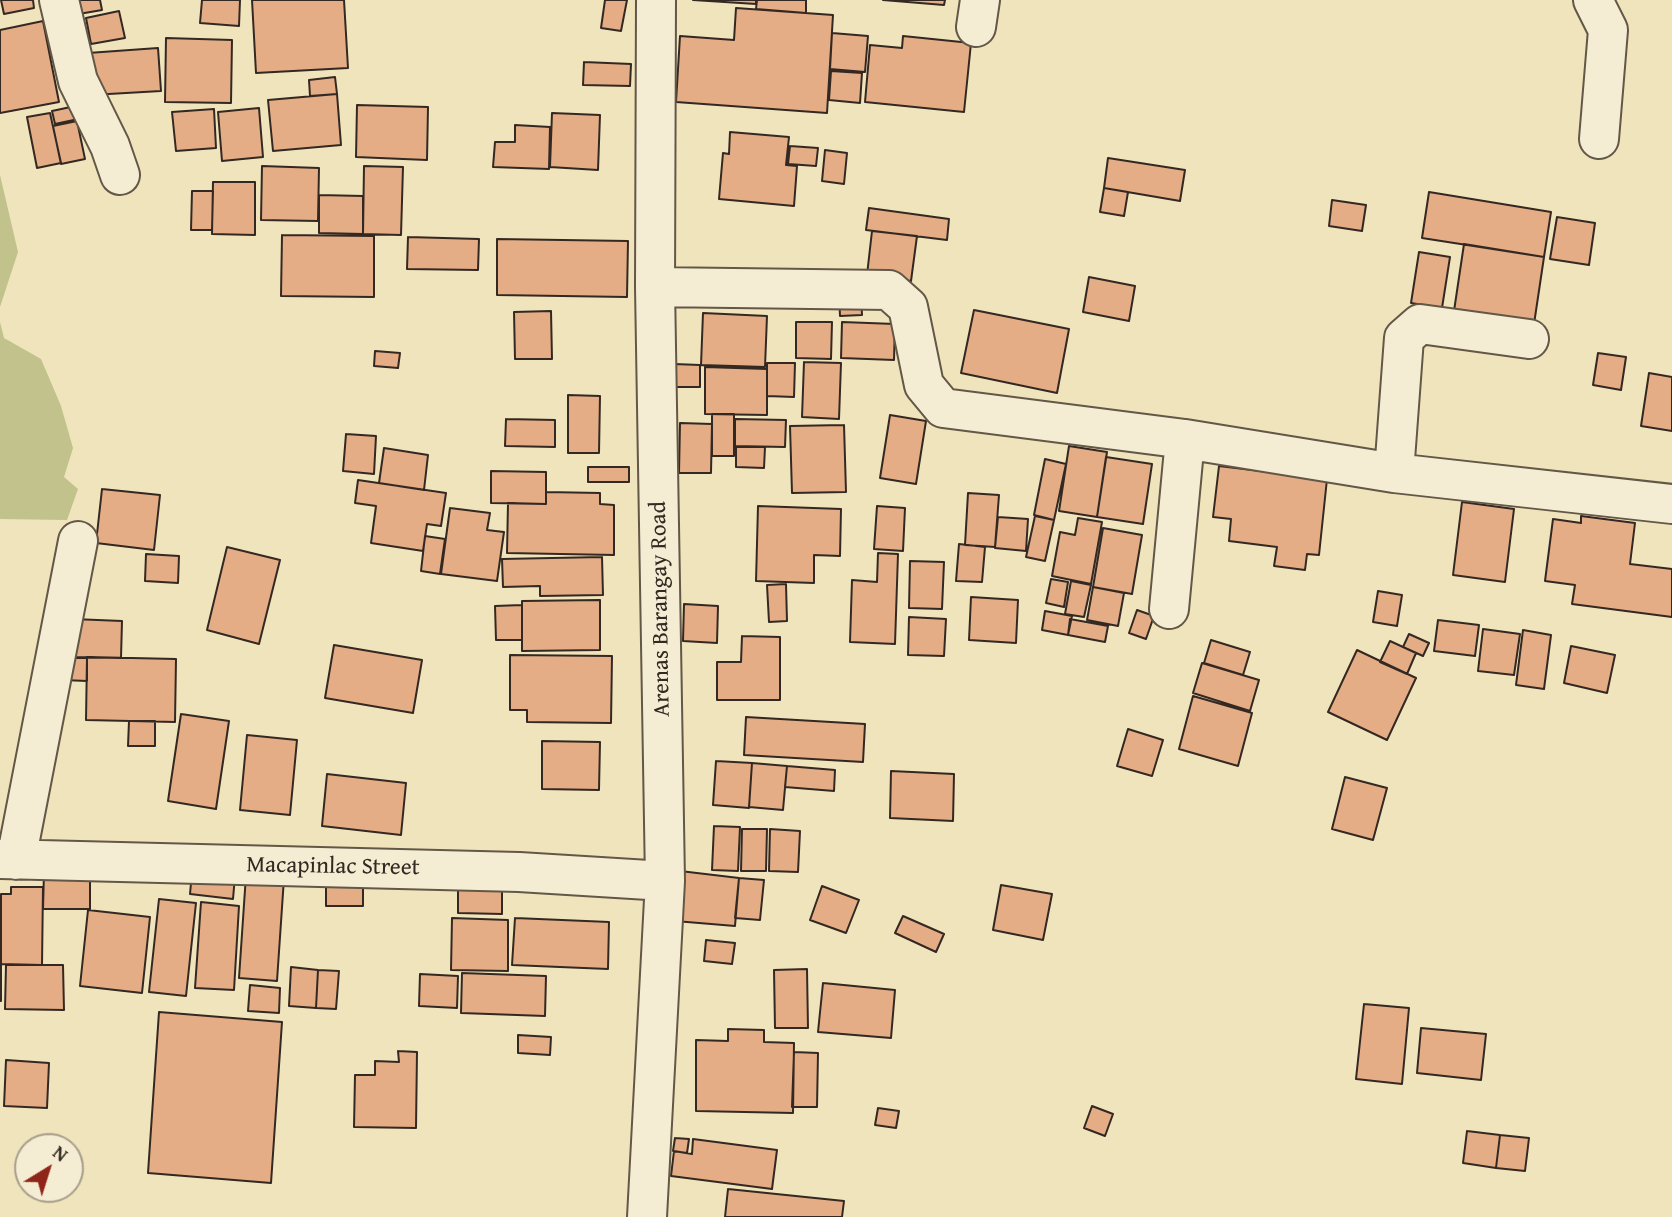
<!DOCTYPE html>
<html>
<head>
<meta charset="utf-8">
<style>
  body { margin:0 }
  #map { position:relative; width:1672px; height:1217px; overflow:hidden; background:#f0e4bc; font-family:"Gentium Book Plus",serif }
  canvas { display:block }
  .north { position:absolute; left:14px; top:1133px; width:70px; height:70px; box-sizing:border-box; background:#f5edd3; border:2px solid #a89e8c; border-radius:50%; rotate:38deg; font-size:19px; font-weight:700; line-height:28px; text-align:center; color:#342822 }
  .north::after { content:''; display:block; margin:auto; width:24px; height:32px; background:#8f2418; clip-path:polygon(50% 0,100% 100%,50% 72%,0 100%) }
</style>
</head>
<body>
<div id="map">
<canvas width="1672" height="1217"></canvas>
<div class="north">N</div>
</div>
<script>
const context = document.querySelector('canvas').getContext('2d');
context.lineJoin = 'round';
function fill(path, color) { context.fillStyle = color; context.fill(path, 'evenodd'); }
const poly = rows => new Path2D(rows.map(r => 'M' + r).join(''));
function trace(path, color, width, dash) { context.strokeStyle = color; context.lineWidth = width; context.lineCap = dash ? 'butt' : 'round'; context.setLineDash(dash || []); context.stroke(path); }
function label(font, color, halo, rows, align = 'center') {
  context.font = font + ' "Gentium Book Plus",serif'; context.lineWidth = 7; context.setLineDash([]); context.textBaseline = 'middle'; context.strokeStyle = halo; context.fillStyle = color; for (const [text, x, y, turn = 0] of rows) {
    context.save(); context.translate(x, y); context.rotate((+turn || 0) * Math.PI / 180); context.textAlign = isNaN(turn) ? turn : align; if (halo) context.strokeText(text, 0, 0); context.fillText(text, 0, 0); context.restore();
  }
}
fill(poly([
  [0,175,18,252,0,307],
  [0,322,4,338,41,359,61,406,73,448,64,477,78,489,67,520,0,519]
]), '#c1c28c');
const building = poly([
  [1,0,33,0,34,8,4,14,1,0],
  [70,0,100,0,102,10,73,15,70,0],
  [202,0,240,0,239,26,200,23,202,0],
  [252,0,344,0,348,68,256,73,252,0],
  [605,0,627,0,621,31,601,28,605,0],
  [693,0,756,0,756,4,693,0],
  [757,0,806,0,806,13,756,9,757,0],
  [883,0,945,0,944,5,883,0],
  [736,8,833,15,827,113,676,102,680,36,734,40,736,8],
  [119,11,125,38,91,44,86,18,119,11],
  [43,21,59,102,0,113,0,30,43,21],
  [832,33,868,36,865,72,830,69,832,33],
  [903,36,971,43,964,112,865,102,870,45,902,48,903,36],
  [166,38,232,40,231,103,165,102,166,38],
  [158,48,161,91,91,95,88,53,158,48],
  [584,62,631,64,630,86,583,85,584,62],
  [831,71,862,73,860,103,829,100,831,71],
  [335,77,337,94,310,96,309,80,335,77],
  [337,94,341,145,273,151,268,100,337,94],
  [80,105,83,118,55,124,52,111,80,105],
  [357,105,428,107,427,160,356,157,357,105],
  [259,108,263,157,222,161,218,112,259,108],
  [214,109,216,148,176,151,172,112,214,109],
  [50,113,61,163,37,168,27,117,50,113],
  [552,113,600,115,598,170,550,167,552,113],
  [77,121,85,159,61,164,53,126,77,121],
  [515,125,550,127,549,169,493,167,495,142,515,142,515,125],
  [730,132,789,137,786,165,797,166,794,206,719,199,723,153,729,154,730,132],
  [790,146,818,148,816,166,788,164,790,146],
  [825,150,847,153,844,184,822,181,825,150],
  [1108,158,1185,170,1180,201,1104,188,1108,158],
  [262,166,319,168,318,221,261,220,262,166],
  [364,166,403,167,401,235,363,234,364,166],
  [213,182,255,182,255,235,212,234,213,182],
  [1104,188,1128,192,1124,216,1100,212,1104,188],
  [192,191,213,191,212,230,191,230,192,191],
  [1429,192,1551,212,1544,257,1422,238,1429,192],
  [319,195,363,196,363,234,319,233,319,195],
  [1332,200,1366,205,1362,231,1329,226,1332,200],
  [869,208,949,219,947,240,866,230,869,208],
  [1557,217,1595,223,1589,265,1550,259,1557,217],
  [872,231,917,236,911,281,867,275,872,231],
  [282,235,374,236,374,297,281,296,282,235],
  [408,237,479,239,478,270,407,269,408,237],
  [497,239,628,241,627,297,497,295,497,239],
  [1464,244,1544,257,1534,324,1454,311,1464,244],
  [1419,252,1450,257,1442,308,1411,303,1419,252],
  [1089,277,1135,286,1129,321,1083,312,1089,277],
  [861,293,862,315,840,316,839,294,861,293],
  [974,310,1069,329,1057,393,961,373,974,310],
  [551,311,552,359,515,359,514,312,551,311],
  [703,313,767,316,765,367,701,365,703,313],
  [796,322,832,322,831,359,796,358,796,322],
  [842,322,895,324,894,360,841,358,842,322],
  [375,351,400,353,398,368,374,366,375,351],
  [1598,353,1626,357,1621,390,1593,385,1598,353],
  [804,362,841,363,839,419,802,417,804,362],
  [767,363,795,363,794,397,767,396,767,363],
  [674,364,700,365,700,387,674,387,674,364],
  [705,367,767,369,767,415,705,414,705,367],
  [1649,373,1672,377,1672,431,1641,426,1649,373],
  [568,395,600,396,599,453,568,453,568,395],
  [712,414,734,414,734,456,712,456,712,414],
  [890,415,926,421,916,484,880,478,890,415],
  [506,419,555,420,555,447,505,446,506,419],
  [735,419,786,420,785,447,735,446,735,419],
  [680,423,712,424,711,473,679,473,680,423],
  [844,425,846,492,792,493,790,426,844,425],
  [346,434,376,436,374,474,343,471,346,434],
  [1069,446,1107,452,1097,517,1059,511,1069,446],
  [736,447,765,447,764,468,736,467,736,447],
  [384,448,428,455,424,490,379,483,384,448],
  [1106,457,1152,464,1143,524,1097,517,1106,457],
  [1045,459,1066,464,1054,520,1034,515,1045,459],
  [1219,466,1327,479,1319,555,1307,554,1305,570,1274,566,1277,547,1229,541,1231,519,1213,517,1219,466],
  [588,467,629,467,629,482,588,482,588,467],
  [491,471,546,472,546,504,491,503,491,471],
  [358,480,446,493,441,526,427,524,423,551,371,543,376,506,355,503,358,480],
  [102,489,160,495,154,550,96,543,102,489],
  [546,492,600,493,600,504,614,505,614,555,507,553,508,503,546,504,546,492],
  [968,493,999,495,995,547,965,545,968,493],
  [1462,502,1514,509,1505,582,1453,575,1462,502],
  [758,506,841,509,840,556,814,555,814,583,756,581,758,506],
  [877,506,905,508,903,551,874,549,877,506],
  [450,508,490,513,487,530,504,532,497,581,441,574,450,508],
  [1035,516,1054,520,1045,561,1026,557,1035,516],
  [1581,516,1635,523,1630,564,1672,569,1672,617,1572,604,1575,585,1545,581,1553,519,1581,523,1581,516],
  [998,517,1028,519,1026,551,995,548,998,517],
  [1078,518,1102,522,1091,584,1052,576,1060,532,1075,535,1078,518],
  [1103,528,1142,535,1132,594,1093,587,1103,528],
  [425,536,445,539,440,574,421,571,425,536],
  [959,544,985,547,982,582,956,581,959,544],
  [227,547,280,560,259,644,207,630,227,547],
  [878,553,898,554,895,644,850,642,852,580,877,582,878,553],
  [146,554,179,556,178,583,145,581,146,554],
  [602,557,603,595,540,596,540,586,503,587,502,559,602,557],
  [910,561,944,562,942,609,909,608,910,561],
  [1051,579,1068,582,1064,607,1046,603,1051,579],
  [1071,581,1091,585,1084,617,1065,614,1071,581],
  [786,584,787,621,769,622,767,585,786,584],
  [1093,587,1124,593,1118,626,1087,620,1093,587],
  [1378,591,1402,595,1397,626,1373,622,1378,591],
  [971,597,1018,600,1016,643,969,640,971,597],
  [600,600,600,650,522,651,522,601,600,600],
  [684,604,718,606,717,643,683,641,684,604],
  [522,605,522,640,496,640,495,606,522,605],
  [1137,610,1154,616,1146,639,1129,633,1137,610],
  [1045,611,1072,616,1068,635,1042,630,1045,611],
  [909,617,946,619,944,656,908,655,909,617],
  [73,619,122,621,121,658,72,657,73,619],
  [1070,619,1108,626,1105,642,1068,635,1070,619],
  [1438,620,1479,625,1475,656,1434,651,1438,620],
  [1483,629,1520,634,1514,675,1478,671,1483,629],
  [1523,630,1551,635,1544,689,1516,685,1523,630],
  [1409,634,1429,643,1423,656,1403,647,1409,634],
  [742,636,780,637,780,700,717,700,717,662,741,662,742,636],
  [1211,640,1250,652,1243,675,1204,663,1211,640],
  [1390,641,1416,653,1407,674,1380,662,1390,641],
  [334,645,422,660,413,713,325,698,334,645],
  [1571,646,1615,655,1607,693,1564,683,1571,646],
  [1357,650,1416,678,1387,740,1328,712,1357,650],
  [510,655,612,656,611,723,527,722,527,710,510,710,510,655],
  [87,657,176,659,175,722,86,720,87,657],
  [64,658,87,658,87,681,63,680,64,658],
  [1202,663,1259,680,1250,711,1193,693,1202,663],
  [1193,696,1252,713,1238,766,1179,749,1193,696],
  [181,714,229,721,216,809,168,801,181,714],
  [746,717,865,724,863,762,744,755,746,717],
  [129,721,155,721,155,746,128,746,129,721],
  [1128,729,1163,740,1152,776,1117,766,1128,729],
  [247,735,297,740,290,815,240,810,247,735],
  [542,741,600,742,599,790,542,789,542,741],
  [716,761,752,763,749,808,713,805,716,761],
  [752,763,787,766,783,810,749,807,752,763],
  [787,766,835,770,834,791,785,787,787,766],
  [891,771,954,774,953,821,890,818,891,771],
  [327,774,406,783,401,835,322,826,327,774],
  [1345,777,1387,788,1373,840,1332,829,1345,777],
  [714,826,740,827,738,871,712,870,714,826],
  [742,829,767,829,766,871,741,871,742,829],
  [770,829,800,831,798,872,769,871,770,829],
  [326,869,363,870,363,906,326,906,326,869],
  [680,871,739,878,735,926,675,921,680,871],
  [44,872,90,872,90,909,43,909,44,872],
  [192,872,235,876,233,899,190,894,192,872],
  [246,875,284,878,277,981,239,978,246,875],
  [458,876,502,877,502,914,458,913,458,876],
  [739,878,764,880,760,920,735,918,739,878],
  [1001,885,1052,894,1043,940,993,930,1001,885],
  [822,886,859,900,846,933,810,920,822,886],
  [11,887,43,887,42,965,1,964,1,894,11,894,11,887],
  [159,899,196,903,186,996,149,992,159,899],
  [201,902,239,906,234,990,195,988,201,902],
  [88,910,150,917,142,993,80,986,88,910],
  [0,911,1,911,1,1001,0,1001,0,911],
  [903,916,944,934,936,952,895,933,903,916],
  [452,918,508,920,508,971,451,970,452,918],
  [515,918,609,922,608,969,512,965,515,918],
  [706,940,735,943,732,964,704,961,706,940],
  [6,965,63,965,64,1010,5,1009,6,965],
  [291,967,318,970,316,1008,289,1006,291,967],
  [807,969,808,1028,775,1028,774,970,807,969],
  [318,970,339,971,336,1009,316,1008,318,970],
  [462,973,546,976,545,1016,461,1013,462,973],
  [420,974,458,976,457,1008,419,1006,420,974],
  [823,983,895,990,891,1038,818,1032,823,983],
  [250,985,280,988,279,1013,248,1011,250,985],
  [1364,1004,1409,1008,1402,1084,1356,1079,1364,1004],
  [159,1012,282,1022,271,1183,148,1173,159,1012],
  [1421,1028,1486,1034,1481,1080,1417,1073,1421,1028],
  [728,1029,764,1030,764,1042,794,1043,793,1113,696,1111,696,1040,728,1041,728,1029],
  [518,1035,551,1037,550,1055,518,1053,518,1035],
  [398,1051,417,1052,416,1128,354,1127,355,1075,375,1075,375,1061,399,1062,398,1051],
  [794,1052,818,1053,817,1107,792,1107,794,1052],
  [6,1060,49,1063,47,1108,4,1106,6,1060],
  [1092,1106,1113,1114,1105,1136,1084,1128,1092,1106],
  [878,1108,899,1111,896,1128,875,1125,878,1108],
  [1467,1131,1500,1135,1496,1168,1463,1163,1467,1131],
  [1500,1135,1529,1138,1525,1171,1496,1168,1500,1135],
  [675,1138,689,1139,687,1153,673,1151,675,1138],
  [693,1139,777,1150,772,1189,671,1176,674,1151,692,1154,693,1139],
  [728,1189,844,1201,842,1217,725,1217,728,1189]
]);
fill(building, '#e4ad86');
trace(building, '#342822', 2);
const minor = poly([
  [59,0,78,81,110,146,120,175],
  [1593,0,1608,30,1599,139],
  [976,27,980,0],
  [655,287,889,290,908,307,924,385,943,408,1185,439,1394,473,1672,504],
  [1394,473,1404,338,1420,324,1529,339],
  [1169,609,1185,439],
  [0,859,519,872,665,881],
  [16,860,78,541],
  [647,1217,665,881,655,287,656,0]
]);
trace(minor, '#635748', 42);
trace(minor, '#f5edd3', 38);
label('23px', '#342822', '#f5edd3', [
  ["Arenas Barangay Road",661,609,-91],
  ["Macapinlac Street",333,867,1]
]);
</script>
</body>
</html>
